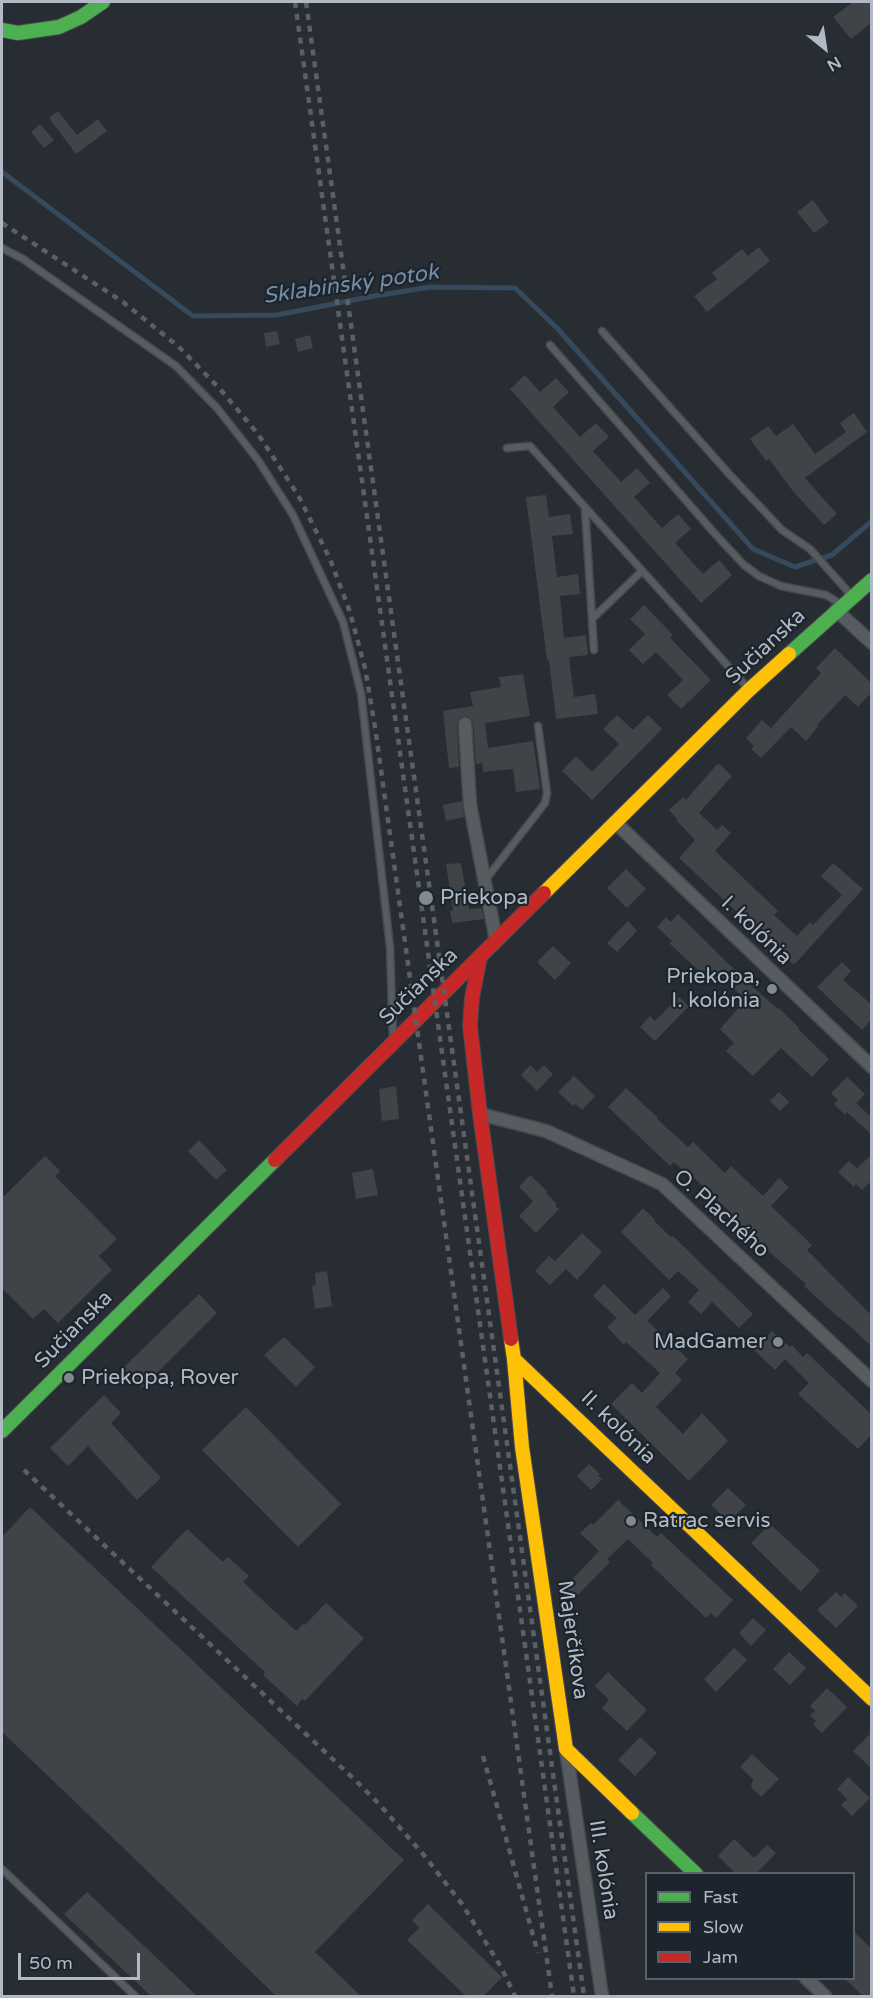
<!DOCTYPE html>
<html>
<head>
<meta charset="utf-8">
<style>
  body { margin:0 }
  #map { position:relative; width:873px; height:1998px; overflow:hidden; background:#282d33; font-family:"Varela Round",sans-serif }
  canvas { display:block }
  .frame { position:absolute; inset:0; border:3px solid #b1bac4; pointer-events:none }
  .legend { position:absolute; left:645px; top:1872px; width:210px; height:108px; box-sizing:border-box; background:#1c242d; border:2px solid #586069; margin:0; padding:8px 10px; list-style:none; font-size:18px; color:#b1bac4 }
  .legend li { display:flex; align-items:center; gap:12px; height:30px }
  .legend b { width:30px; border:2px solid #586069 }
  .north { position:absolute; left:795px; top:18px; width:60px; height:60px; -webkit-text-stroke:4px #1c242d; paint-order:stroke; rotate:150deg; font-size:16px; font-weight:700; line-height:24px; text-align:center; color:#b1bac4 }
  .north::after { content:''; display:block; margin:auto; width:21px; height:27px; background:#b1bac4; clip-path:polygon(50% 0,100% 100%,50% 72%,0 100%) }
  .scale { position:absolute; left:18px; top:1953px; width:122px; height:27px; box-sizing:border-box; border:3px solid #b1bac4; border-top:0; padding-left:8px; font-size:18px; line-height:21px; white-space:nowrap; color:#b1bac4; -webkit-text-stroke:4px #1c242d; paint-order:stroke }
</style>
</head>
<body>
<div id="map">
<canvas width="873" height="1998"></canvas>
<div class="frame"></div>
<ul class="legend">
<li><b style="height:8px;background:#4caf50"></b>Fast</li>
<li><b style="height:8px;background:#ffc107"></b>Slow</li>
<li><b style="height:8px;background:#c62828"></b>Jam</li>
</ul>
<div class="north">N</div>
<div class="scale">50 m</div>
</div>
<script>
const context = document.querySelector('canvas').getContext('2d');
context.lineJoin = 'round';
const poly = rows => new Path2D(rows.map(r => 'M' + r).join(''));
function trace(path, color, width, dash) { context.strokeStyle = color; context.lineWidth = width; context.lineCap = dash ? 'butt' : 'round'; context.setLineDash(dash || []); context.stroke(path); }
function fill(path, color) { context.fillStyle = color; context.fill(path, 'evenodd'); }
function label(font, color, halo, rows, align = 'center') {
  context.font = font + ' "Varela Round",sans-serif'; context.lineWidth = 4.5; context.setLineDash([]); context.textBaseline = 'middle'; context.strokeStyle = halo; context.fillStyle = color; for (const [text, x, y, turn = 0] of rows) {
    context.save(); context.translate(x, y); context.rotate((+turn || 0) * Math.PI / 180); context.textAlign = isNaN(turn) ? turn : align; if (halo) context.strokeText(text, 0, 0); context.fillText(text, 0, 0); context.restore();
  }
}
trace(poly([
  [2,172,193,316,277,315,374,296,431,287,515,288,557,328,753,549,795,567,832,555,872,521]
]), '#37495c', 5);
fill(poly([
  [853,2,872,2,872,22,851,39,833,17],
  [58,111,77,135,98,119,107,131,76,154,49,118],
  [40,124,54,140,44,148,31,132],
  [813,200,829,222,814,233,797,212],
  [759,247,770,261,707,312,694,296,717,279,712,273,742,249,748,256],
  [277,331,280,344,266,347,264,333],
  [310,335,313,348,298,352,295,339],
  [525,375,540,392,556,378,569,392,553,407,580,437,596,423,609,437,593,451,621,482,637,468,650,483,634,497,662,528,678,514,691,529,675,543,703,574,719,560,732,575,701,603,510,389],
  [854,413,867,432,805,478,837,514,824,525,792,490,769,459,766,461,750,439,768,426,776,436,793,424,815,454,846,432,840,423],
  [546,495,549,517,570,514,573,534,552,536,557,577,578,574,580,594,560,596,564,638,586,635,588,655,569,657,574,697,595,694,598,714,556,719,549,660,547,660,526,497],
  [644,605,673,635,670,638,711,680,681,709,667,695,683,680,656,652,643,664,629,650,645,634,630,619],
  [835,648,872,684,872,692,858,707,845,695,817,725,818,727,806,741,791,727,761,758,751,749,754,746,746,738,762,720,771,728,821,673,816,668],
  [523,674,530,716,485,723,488,748,533,741,540,789,516,792,513,769,483,772,482,763,476,764,473,723,468,716,461,717,457,724,459,767,449,768,443,711,473,706,470,692,501,687,499,677],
  [617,715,633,730,648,715,662,729,592,800,562,771,576,756,592,772,619,744,603,729],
  [718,763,732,776,699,813,717,830,722,825,731,833,715,851,778,911,774,915,797,936,810,922,813,925,842,895,821,876,833,863,863,889,794,965,679,858,695,840,676,820,677,819,669,810,683,797,686,800],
  [462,801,464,817,446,821,443,805],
  [461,863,469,909,481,908,484,919,452,923,450,911,453,911,446,864],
  [626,869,646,889,627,908,607,888],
  [678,914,745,980,778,1009,779,1008,799,1028,798,1029,829,1059,812,1077,781,1048,753,1076,726,1051,734,1043,720,1029,744,1002,743,1001,745,999,720,975,712,983,669,943,672,941,657,927,666,917,671,922],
  [628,921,637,931,617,952,607,943],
  [553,946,571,963,555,980,537,962],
  [842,962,851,971,843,980,872,1005,872,1019,862,1030,817,987],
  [679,997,689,1006,655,1041,640,1027,650,1016,655,1021],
  [530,1065,537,1072,544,1065,553,1074,537,1091,521,1075],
  [574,1076,595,1096,582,1110,575,1104,573,1106,558,1092],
  [847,1077,865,1094,856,1103,872,1118,872,1135,847,1112,845,1115,834,1104,838,1100,831,1093],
  [396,1086,399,1119,382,1121,379,1089],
  [626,1088,658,1118,657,1119,688,1147,693,1142,725,1173,731,1166,763,1196,779,1178,789,1187,771,1206,812,1245,807,1250,872,1316,872,1347,851,1327,837,1316,804,1286,806,1284,766,1249,737,1221,731,1213,688,1172,686,1173,674,1162,670,1166,608,1107],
  [779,1092,789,1102,780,1111,770,1101],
  [199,1140,227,1170,216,1180,188,1151],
  [872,1154,872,1180,862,1190,856,1184,854,1187,838,1172,849,1161,857,1168],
  [45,1156,60,1171,55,1176,117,1239,99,1256,112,1270,58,1323,44,1309,33,1319,2,1288,2,1198],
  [373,1169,378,1195,356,1199,352,1173],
  [530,1175,547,1191,546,1193,557,1204,555,1206,559,1209,536,1233,519,1216,533,1201,519,1187],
  [643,1208,655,1220,654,1221,671,1237,673,1236,753,1314,739,1328,712,1302,701,1314,688,1302,699,1290,678,1271,669,1280,621,1232],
  [582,1233,602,1252,577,1280,566,1269,550,1285,535,1271,549,1256,555,1261],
  [327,1271,332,1306,315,1309,312,1286,316,1285,315,1273],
  [604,1284,635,1315,663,1288,671,1296,647,1321,688,1359,675,1373,682,1380,656,1407,683,1434,702,1413,728,1441,689,1481,611,1404,632,1383,642,1393,660,1373,626,1342,624,1345,607,1327,617,1318,593,1296],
  [199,1294,217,1313,142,1388,123,1368],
  [772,1331,790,1347,792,1345,803,1357,807,1353,872,1415,872,1434,858,1449,798,1394,809,1383,785,1359,775,1370,754,1350],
  [284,1337,315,1367,296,1387,264,1355],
  [104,1395,121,1413,111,1423,161,1478,137,1500,88,1446,68,1466,50,1448],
  [246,1407,341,1504,298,1547,202,1450],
  [589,1464,600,1474,598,1476,602,1479,591,1490,577,1476],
  [728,1488,746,1505,729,1522,711,1505],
  [618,1500,657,1537,661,1533,733,1600,716,1618,711,1613,706,1618,651,1565,653,1563,628,1539,607,1559,610,1562,575,1598,564,1588,599,1551,580,1533,591,1523,593,1525],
  [30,1507,404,1860,315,1952,361,1996,276,1996,138,1862,2,1732,2,1537],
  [770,1524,820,1570,801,1592,751,1543],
  [187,1529,223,1562,228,1557,249,1576,243,1582,296,1631,303,1624,305,1625,326,1603,364,1638,305,1701,302,1699,297,1706,263,1675,265,1672,151,1567],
  [836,1592,841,1597,845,1593,858,1606,836,1628,817,1610],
  [753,1618,766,1630,751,1646,739,1633],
  [734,1648,747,1660,716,1692,704,1679],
  [789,1652,806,1668,790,1685,773,1669],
  [608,1672,647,1710,627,1731,602,1708,609,1700,595,1686],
  [827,1688,847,1707,822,1733,813,1724,816,1721,810,1715,815,1711,810,1706],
  [872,1732,872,1769,853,1751],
  [640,1737,657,1753,635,1776,618,1760],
  [752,1754,779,1779,761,1797,751,1787,753,1779,740,1767],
  [848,1777,870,1798,852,1816,841,1805,847,1799,837,1789],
  [734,1839,754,1858,767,1845,776,1853,756,1874,736,1874,718,1856],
  [87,1892,177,1977,197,1996,151,1996,64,1914],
  [428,1904,502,1977,484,1996,466,1996,407,1940,419,1928,412,1920],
  [854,1932,872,1949,872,1996,863,1996,844,1978,854,1978]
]), '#404449');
const lane = poly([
  [2,248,23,259,176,366,217,408,258,460,293,515,343,622,361,693,390,947,393,1038],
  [602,331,730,475,782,530,810,549,852,596],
  [550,345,716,535,744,565,759,576,781,586,826,595,842,605],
  [507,448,530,446,747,687],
  [585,508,594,650],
  [592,619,642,571],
  [486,879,545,803,547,793,538,726],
  [2,1869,135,1996]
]);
const street = poly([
  [836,610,872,643],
  [465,724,470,805,496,940],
  [615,822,872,1067],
  [480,1114,546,1131,662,1184,872,1381],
  [566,1749,602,1996],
  [806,1978,825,1996]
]);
const fast = poly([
  [2,30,18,33,59,27,81,17,103,2],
  [789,654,872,580],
  [2,1431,275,1160],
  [632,1813,696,1874]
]);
const slow = poly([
  [544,893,749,690,789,654],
  [511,1339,514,1359,872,1699],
  [514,1359,522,1447,566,1749,632,1813]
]);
const jam = poly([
  [480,957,472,998,470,1026,480,1114,511,1339],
  [275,1160,544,893]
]);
trace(lane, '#46494e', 9);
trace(street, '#46494e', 15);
trace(fast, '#46494e', 16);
trace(slow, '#46494e', 16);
trace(jam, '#46494e', 16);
trace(lane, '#575c61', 6);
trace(street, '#575c61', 12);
trace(fast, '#4caf50', 14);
trace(slow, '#ffc107', 14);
trace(jam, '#c62828', 14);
trace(poly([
  [295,2,574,1996],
  [306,2,584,1996],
  [2,223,123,302,178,346,220,389,258,434,298,495,330,559,350,612,365,668,375,727,552,1996],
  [24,1470,355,1780,379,1804,423,1854,462,1904,501,1967,515,1996],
  [483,1756,538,1953]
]), '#5b6065', 4.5, [6, 6]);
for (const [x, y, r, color] of [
  [426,898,8,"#818991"],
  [772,989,6,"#818991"],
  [778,1342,6,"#818991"],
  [69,1378,6,"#818991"],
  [631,1521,6,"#818991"]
]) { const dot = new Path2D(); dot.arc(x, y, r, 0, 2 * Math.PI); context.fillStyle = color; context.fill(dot); trace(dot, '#1c242d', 2); }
label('21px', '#b1bac4', '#1c242d', [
  ["Sučianska",766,647,-43],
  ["I. kolónia",756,931,44],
  ["Sučianska",419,987,-44],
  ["O. Plachého",721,1214,42],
  ["Sučianska",74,1330,-45],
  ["II. kolónia",618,1428,44],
  ["Majerčíkova",572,1640,82],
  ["III. kolónia",603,1870,81]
]);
label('21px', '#b1bac4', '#1c242d', [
  ["Priekopa",440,898],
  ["Priekopa,",760,977,"right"],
  ["I. kolónia",760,1001,"right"],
  ["MadGamer",766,1342,"right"],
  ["Priekopa, Rover",81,1378],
  ["Ratrac servis",643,1521]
], 'left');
label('italic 22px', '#748da6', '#1c242d', [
  ["Sklabinský potok",351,285,-8]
]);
</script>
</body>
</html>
